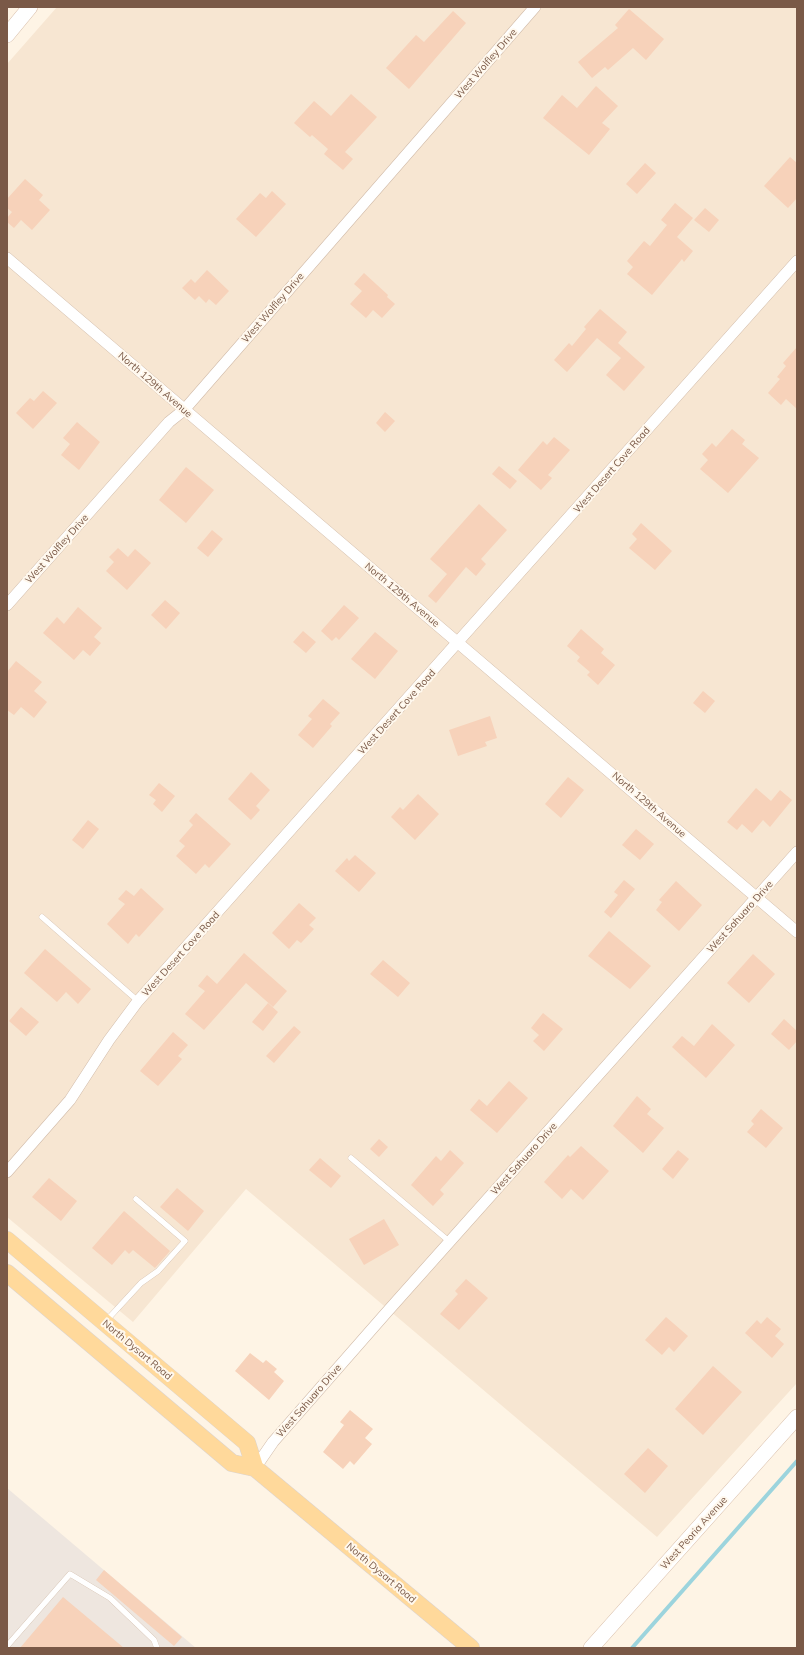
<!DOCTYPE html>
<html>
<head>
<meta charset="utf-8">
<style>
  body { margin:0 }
  #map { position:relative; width:804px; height:1655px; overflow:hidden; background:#fef4e5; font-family:Mulish,sans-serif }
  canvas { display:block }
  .frame { position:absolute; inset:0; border:8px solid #7a5947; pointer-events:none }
</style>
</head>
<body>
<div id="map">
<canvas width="804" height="1655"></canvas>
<div class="frame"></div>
</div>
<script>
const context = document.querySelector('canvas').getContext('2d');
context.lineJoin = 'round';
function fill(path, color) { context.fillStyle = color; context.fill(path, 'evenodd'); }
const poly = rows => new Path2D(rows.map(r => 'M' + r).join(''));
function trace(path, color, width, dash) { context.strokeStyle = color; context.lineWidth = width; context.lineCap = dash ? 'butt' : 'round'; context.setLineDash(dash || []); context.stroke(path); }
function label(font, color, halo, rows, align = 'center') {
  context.font = font + ' Mulish,sans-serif'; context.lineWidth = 4; context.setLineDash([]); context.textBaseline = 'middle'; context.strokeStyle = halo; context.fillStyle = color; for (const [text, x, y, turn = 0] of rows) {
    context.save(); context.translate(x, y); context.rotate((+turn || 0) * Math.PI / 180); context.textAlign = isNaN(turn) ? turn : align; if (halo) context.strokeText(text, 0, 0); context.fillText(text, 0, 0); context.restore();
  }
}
fill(poly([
  [57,7,797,7,797,1383,657,1537,246,1189,133,1322,7,1217,7,64]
]), '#f7e6d2');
fill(poly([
  [7,1488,196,1648,7,1648]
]), '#eee6df');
trace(poly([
  [632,1648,797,1461]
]), '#9cd4dd', 4);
fill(poly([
  [629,9,664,39,646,60,633,48,608,70,605,67,592,78,578,62,618,28,615,25],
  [453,11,466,23,409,89,386,68,416,35,424,42],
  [596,86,618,106,602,123,610,129,589,155,543,118,562,95,577,108],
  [351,94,377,117,345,152,353,159,343,170,324,154,328,149,312,135,310,137,294,123,314,101,331,116],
  [790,157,797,163,797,198,788,208,764,186],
  [645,163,656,173,637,194,626,184],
  [25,179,43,195,39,200,50,210,32,230,21,220,14,228,7,222,7,218,12,212,7,208,7,199],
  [272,191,286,204,256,237,236,219,260,193,266,198],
  [675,203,693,218,677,237,693,251,684,262,682,259,652,295,627,274,633,267,627,261,644,241,650,246,667,225,661,220],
  [705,208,719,220,709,232,694,220],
  [207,270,229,291,216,305,209,299,206,303,199,296,195,300,182,288,191,279,195,283],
  [364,273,388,295,387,297,395,304,382,318,373,310,366,318,350,304,362,291,354,284],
  [600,309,627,332,618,343,645,367,624,391,606,375,621,358,597,338,567,372,554,360,569,343,572,346,586,329,584,327],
  [797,347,797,409,786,399,781,405,768,393,780,379,777,377,786,366,783,363],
  [43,391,57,403,33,429,16,413,30,398,34,401],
  [385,412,395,421,385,432,376,423],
  [77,422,100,442,79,470,61,455,70,444,63,438],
  [732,429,745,440,742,444,759,458,728,493,700,469,708,460,702,454,712,443,716,447],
  [554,437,570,450,548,475,552,478,541,490,518,470,543,441,547,445],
  [499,466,517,481,510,489,492,474],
  [186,467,214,490,186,523,159,500],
  [479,504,507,530,481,559,486,564,476,576,466,567,436,603,428,596,447,574,430,559],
  [641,523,672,551,655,570,629,548,637,539,632,534],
  [212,530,223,539,208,557,197,548],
  [118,548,128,557,135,549,151,563,127,590,106,571,114,562,109,557],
  [165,600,180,613,166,629,151,615],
  [344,605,359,618,339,640,336,637,332,641,321,631],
  [78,607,102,628,94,637,101,643,90,656,83,650,74,660,43,633,57,617,64,624],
  [581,629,604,649,601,653,615,665,598,685,587,675,590,672,577,661,580,657,567,646],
  [303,631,316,642,306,653,293,642],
  [375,632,398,651,375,679,351,659],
  [16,661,42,682,34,691,47,702,34,718,21,707,14,715,7,710,7,672],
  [703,691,715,701,705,713,693,703],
  [323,699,340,713,330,724,332,726,313,748,298,735,312,719,308,716],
  [490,716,497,738,485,742,487,746,458,756,449,730],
  [251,772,270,790,256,806,260,810,251,820,228,799],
  [568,777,584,790,561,818,545,804],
  [159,783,175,796,162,812,153,804,156,800,149,795],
  [756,788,771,801,780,790,792,800,770,827,763,820,752,833,742,824,737,830,727,822],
  [418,794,439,814,415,840,391,817,400,807,403,810],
  [196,813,231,844,209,868,205,864,196,874,176,856,185,846,179,841,193,825,189,821],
  [88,820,99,829,83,849,72,840],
  [636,829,654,844,640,860,622,845],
  [355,855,376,873,359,892,335,871,347,858,349,861],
  [624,880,635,889,611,918,604,912,618,895,614,892],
  [676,881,702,905,679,931,656,910,662,902,659,900],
  [141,888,164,909,139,937,136,934,128,944,107,924,125,904,118,899,126,890,134,896],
  [299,903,316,918,309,925,314,929,301,943,297,940,289,949,272,933],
  [609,931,651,966,630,989,588,956],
  [45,949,91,989,78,1004,66,992,57,1002,24,973],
  [244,953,287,991,273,1007,246,983,204,1030,185,1014,205,991,198,986,207,975,217,984],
  [753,954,775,974,749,1003,727,983],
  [383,960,410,983,398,997,370,974],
  [268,1003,278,1012,263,1031,252,1022],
  [21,1007,39,1022,26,1036,9,1021],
  [543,1013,563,1029,544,1051,533,1041,539,1035,531,1028],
  [784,1019,797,1031,797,1041,789,1050,771,1034],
  [712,1024,735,1045,706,1078,672,1047,682,1036,694,1046],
  [294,1026,301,1032,274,1063,266,1056],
  [173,1032,188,1045,178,1056,182,1059,158,1086,140,1071],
  [509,1081,528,1098,497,1133,470,1110,479,1099,487,1106],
  [637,1096,651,1109,647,1114,664,1128,643,1153,613,1126],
  [761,1109,783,1128,766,1148,747,1132,754,1124,751,1121],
  [379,1139,388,1147,379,1157,370,1149],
  [581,1146,609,1171,583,1200,571,1189,562,1199,544,1182,568,1155,570,1157],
  [450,1150,464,1163,440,1190,444,1194,433,1206,411,1185,436,1156,441,1161],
  [678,1150,689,1159,673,1179,662,1169],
  [320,1158,341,1176,331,1188,309,1170],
  [49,1178,77,1201,61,1221,32,1197],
  [177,1188,204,1211,188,1231,160,1207],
  [124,1211,170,1251,155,1268,133,1250,129,1254,125,1250,112,1265,92,1248],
  [384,1219,399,1245,364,1265,349,1239],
  [466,1279,488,1298,459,1330,440,1314,458,1294,455,1291],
  [666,1317,688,1336,674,1352,669,1347,662,1355,645,1340],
  [767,1317,781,1329,775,1336,784,1344,772,1358,745,1333,757,1320,761,1324],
  [250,1353,263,1363,266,1360,277,1369,274,1372,284,1381,269,1400,235,1371],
  [713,1366,742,1392,703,1435,675,1409],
  [350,1410,373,1429,365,1438,372,1444,354,1465,350,1461,343,1469,323,1452,344,1425,340,1422],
  [648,1448,668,1466,645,1493,624,1474],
  [104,1570,182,1637,174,1646,96,1580],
  [63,1597,124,1648,20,1648]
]), '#f7d2ba');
const lane = poly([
  [42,917,138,1001],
  [351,1158,450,1242],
  [106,1321,141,1283,158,1271,185,1241,136,1199],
  [7,1646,70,1574,110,1598,154,1640,157,1648]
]);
const street = poly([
  [7,258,797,932],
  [7,605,169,422,184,410,535,7],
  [7,1172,70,1100,109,1040,138,1001,797,261],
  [255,1468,273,1442,386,1313,797,852]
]);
const secondary = poly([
  [7,35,30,7],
  [591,1648,797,1417]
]);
const primary = poly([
  [7,1240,247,1443,255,1468],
  [7,1273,232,1463,255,1468,471,1648]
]);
trace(lane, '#d1bba9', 6);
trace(street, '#d1bba9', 12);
trace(secondary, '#d7bda9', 16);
trace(primary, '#dcd4cf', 18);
trace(lane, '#fff', 5.5);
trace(street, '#fff', 11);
trace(secondary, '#fff', 15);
trace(primary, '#ffd99b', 17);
label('10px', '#7a5947', '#fff8ed', [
  ["West Wolfley Drive",486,64,-49],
  ["West Wolfley Drive",273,308,-49],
  ["North 129th Avenue",155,385,41],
  ["West Desert Cove Road",612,470,-49],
  ["West Wolfley Drive",57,549,-48],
  ["North 129th Avenue",402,595,40],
  ["West Desert Cove Road",397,712,-48],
  ["North 129th Avenue",649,805,41],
  ["West Sahuaro Drive",740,917,-48],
  ["West Desert Cove Road",181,954,-48],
  ["West Sahuaro Drive",524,1159,-48],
  ["North Dysart Road",137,1350,40],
  ["West Sahuaro Drive",309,1401,-49],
  ["West Peoria Avenue",694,1533,-48],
  ["North Dysart Road",381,1573,40]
]);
</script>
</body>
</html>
